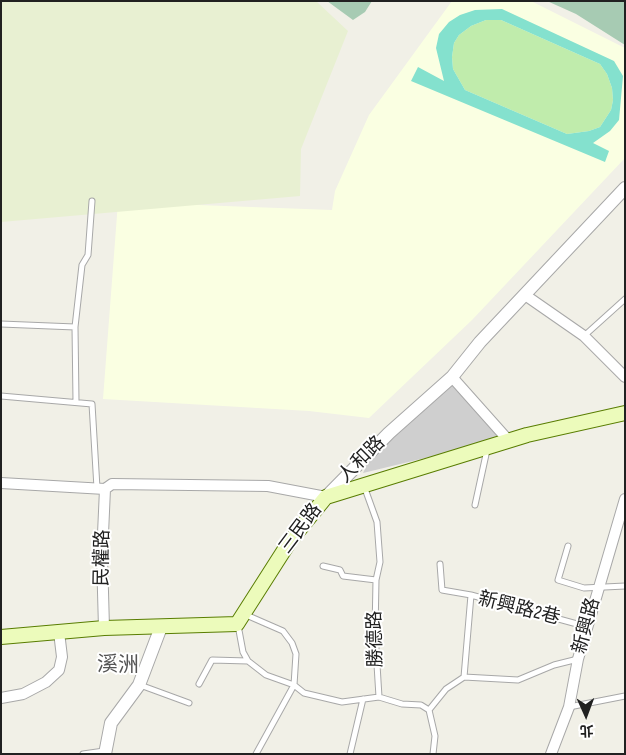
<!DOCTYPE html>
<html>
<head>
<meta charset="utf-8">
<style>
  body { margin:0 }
  #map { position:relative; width:626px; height:755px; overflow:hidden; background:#f1f0e7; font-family:"Sofia Sans Condensed","Noto Sans TC",sans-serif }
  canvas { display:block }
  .frame { position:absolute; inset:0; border:2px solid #212121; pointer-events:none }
  .north { position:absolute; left:561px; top:690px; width:50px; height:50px; -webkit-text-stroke:4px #fff; paint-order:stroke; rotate:178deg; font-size:14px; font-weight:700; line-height:20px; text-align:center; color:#212121 }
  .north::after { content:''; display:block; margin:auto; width:18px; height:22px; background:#212121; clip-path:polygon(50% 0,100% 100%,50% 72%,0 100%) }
</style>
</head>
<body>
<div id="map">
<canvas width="626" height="755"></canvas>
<div class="frame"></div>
<div class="north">北</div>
</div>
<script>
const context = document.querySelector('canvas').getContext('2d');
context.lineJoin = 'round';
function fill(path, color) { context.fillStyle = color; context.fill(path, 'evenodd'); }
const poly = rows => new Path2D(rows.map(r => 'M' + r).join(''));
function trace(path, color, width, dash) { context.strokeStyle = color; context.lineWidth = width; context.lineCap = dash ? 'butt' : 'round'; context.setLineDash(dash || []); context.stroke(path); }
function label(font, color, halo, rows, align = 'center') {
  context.font = font + ' "Sofia Sans Condensed","Noto Sans TC",sans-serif'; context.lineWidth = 4; context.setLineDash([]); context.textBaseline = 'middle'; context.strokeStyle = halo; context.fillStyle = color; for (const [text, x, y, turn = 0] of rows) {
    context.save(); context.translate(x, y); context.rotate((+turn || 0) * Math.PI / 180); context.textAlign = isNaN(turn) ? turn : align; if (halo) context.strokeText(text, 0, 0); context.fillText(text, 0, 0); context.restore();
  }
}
fill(poly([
  [452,1,531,1,625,48,625,158,472,320,369,418,309,411,103,399,118,202,332,210,335,191,369,115]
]), '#faffe2');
fill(poly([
  [451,384,498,436,454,451,363,473,371,456]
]), '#cfcfcf');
fill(poly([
  [1,1,316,1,348,31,301,149,300,196,1,222]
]), '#e8f0d2');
fill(poly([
  [486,20,501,20,600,64,607,74,612,88,613,100,611,110,600,127,589,131,567,134,465,90,453,69,452,57,454,43,459,35,471,26]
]), '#c0ecac');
fill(poly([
  [327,1,372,1,365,12,353,20],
  [547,1,625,1,625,45,576,14]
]), '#a7cbb3');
fill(poly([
  [502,9,614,61,623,76,619,120,610,131,593,143,609,151,605,162,411,81,418,67,444,81,436,48,439,34,449,22,460,15,475,10],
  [486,20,501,20,600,64,607,74,612,88,613,100,611,110,600,127,589,131,567,134,465,90,453,69,452,57,454,43,459,35,471,26]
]), '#84e1ce');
const service = poly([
  [1,324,75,327],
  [584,336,625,299],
  [1,396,92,404,97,488],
  [76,401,75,327,82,265,88,255,92,201],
  [364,486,377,522,380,562,376,580,375,632,379,697,402,704,421,705,429,710,435,736,433,754],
  [475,505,487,450],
  [568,546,558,580,584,588,625,586],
  [440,564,442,590,471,595],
  [323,566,340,570,343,576,376,580],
  [244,614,283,631,292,643,296,654,294,685,256,754],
  [238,625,243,652,248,661,266,675,294,685,304,693,342,702,379,697],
  [464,677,471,595,588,627],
  [199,684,212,660,248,661],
  [140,685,189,703],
  [569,707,625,696],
  [429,710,446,689,464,677,518,680,554,665,578,659],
  [83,754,104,751],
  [350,754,363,699]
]);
const minor = poly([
  [525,295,584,336,625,377],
  [452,377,509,441],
  [1,483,105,489,112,484,268,486,326,497],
  [104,628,102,556,105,489],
  [1,698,23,694,46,682,59,670,62,657,59,632],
  [551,754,569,707,578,659,625,499]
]);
const tertiary = poly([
  [326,497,389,433,452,377,480,342,625,188],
  [105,754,111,723,139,685,161,627]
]);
const secondary = poly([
  [1,637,104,628,237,624,290,541,326,497,527,435,625,413]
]);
trace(service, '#a8a8a8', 7);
trace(minor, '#a8a8a8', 12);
trace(tertiary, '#a8a8a8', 14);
trace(secondary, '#597d02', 16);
trace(service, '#fff', 5);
trace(minor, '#fff', 10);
trace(tertiary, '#fff', 12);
trace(secondary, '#ecfbbb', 14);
label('19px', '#212121', '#fff', [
  ["人和路",362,460,-45],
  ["三民路",301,529,-53],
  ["民權路",103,558,-89],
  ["新興路2巷",519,609,14],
  ["新興路",587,626,-75],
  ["勝德路",376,639,-91]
]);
label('21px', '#545454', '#fff', [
  ["溪洲",118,666]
]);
</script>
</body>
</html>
